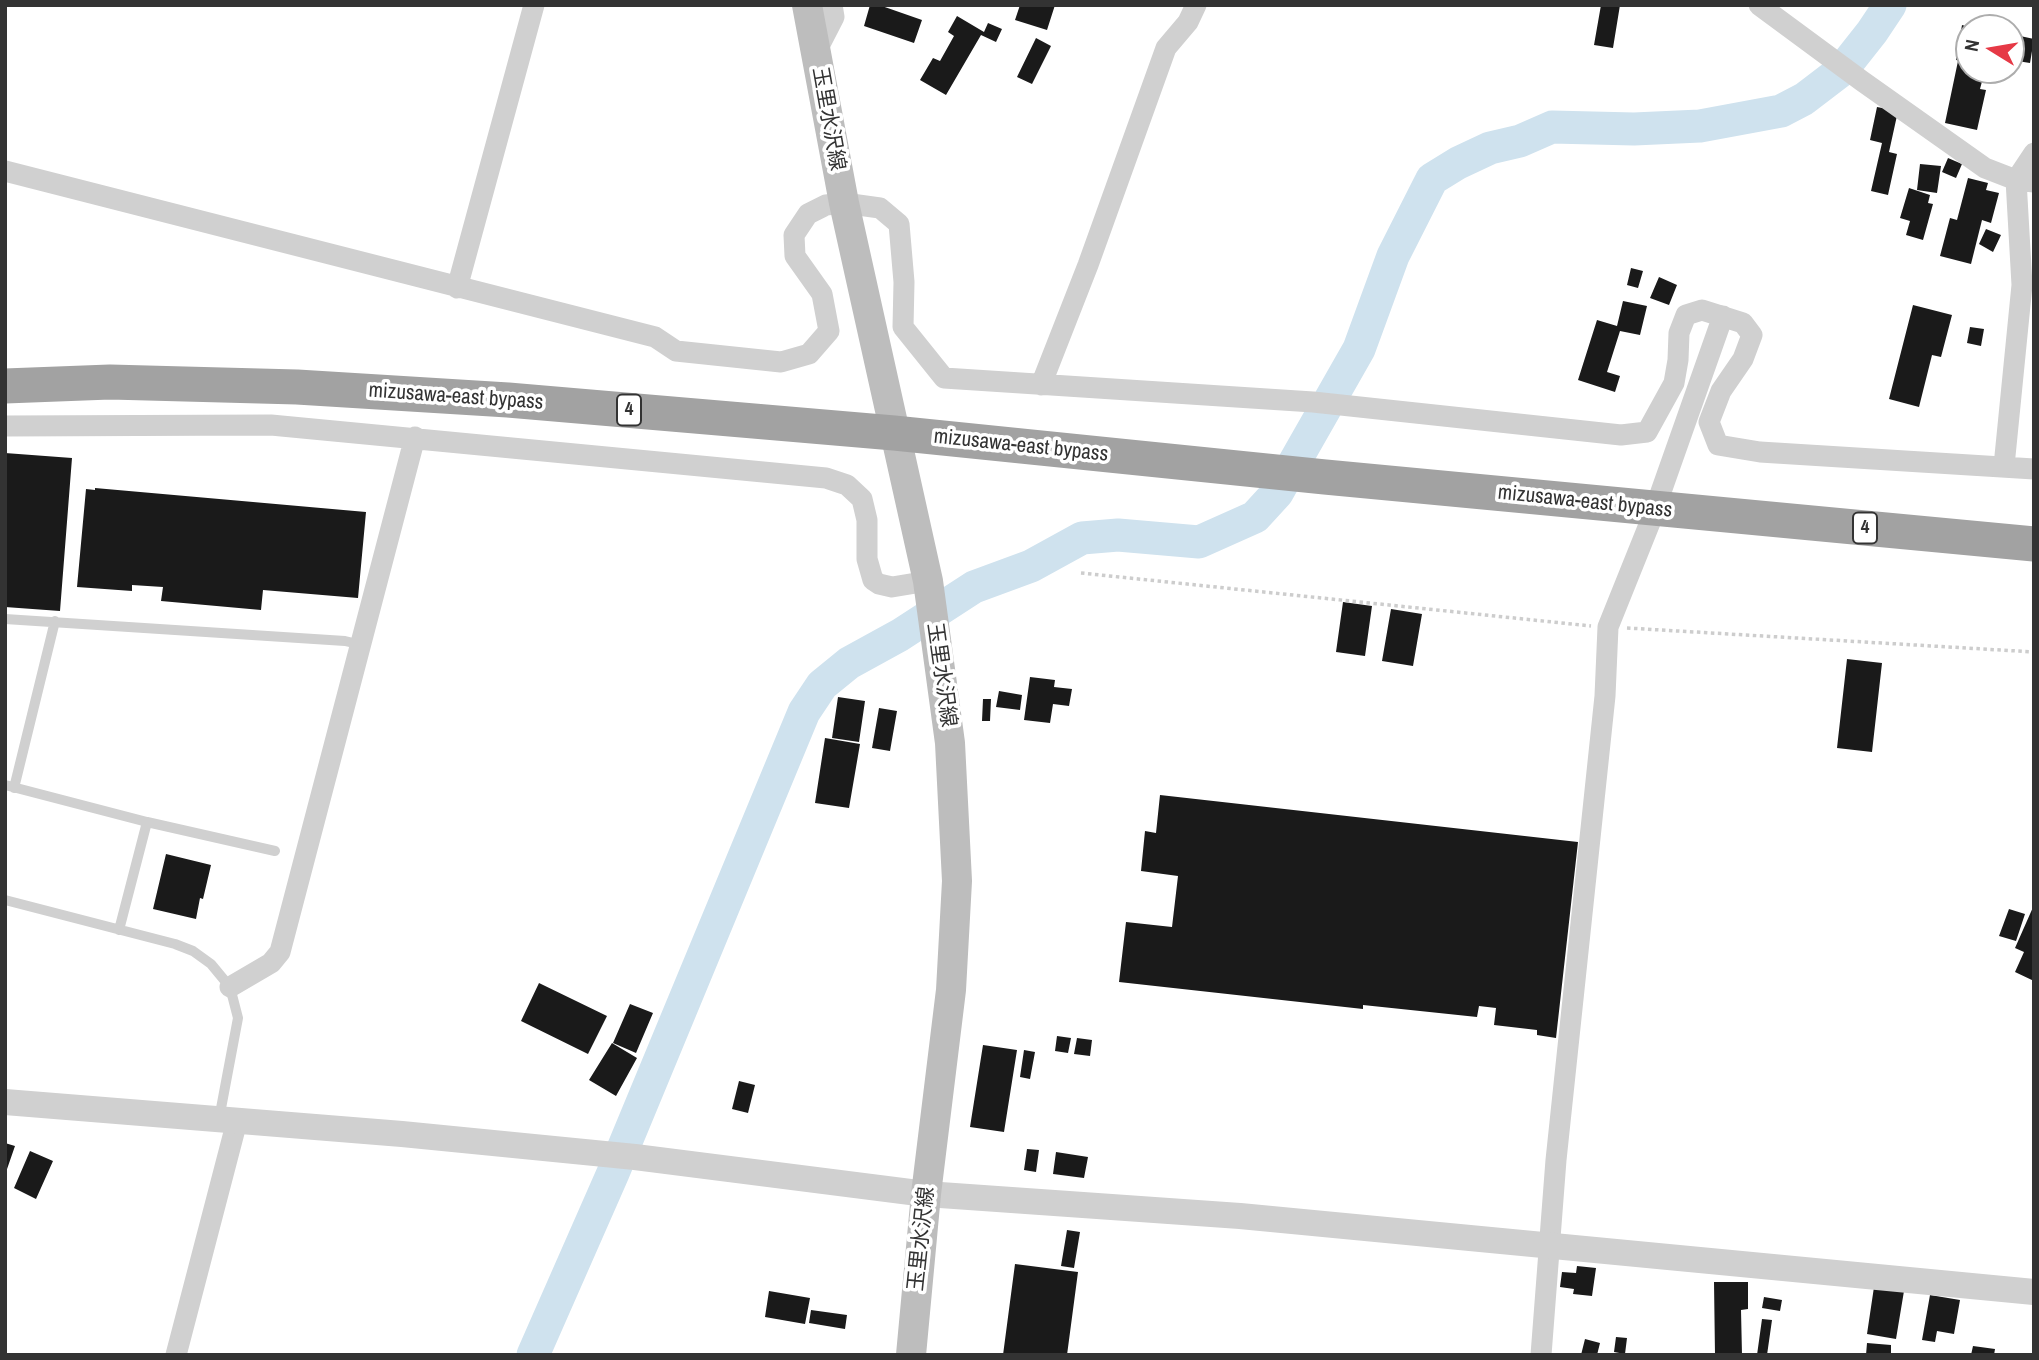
<!DOCTYPE html>
<html>
<head>
<meta charset="utf-8">
<style>
  body { margin:0 }
  #map { position:relative; width:2039px; height:1360px; overflow:hidden; background:#fff; font-family:"Archivo Narrow",sans-serif }
  canvas { display:block }
  .frame { position:absolute; inset:0; border:7px solid #333; pointer-events:none }
  .north { position:absolute; left:1955px; top:14px; width:70px; height:70px; box-sizing:border-box; background:#fff; border:2px solid #adadad; border-radius:50%; rotate:281deg; font-size:19px; font-weight:700; line-height:28px; text-align:center; color:#333 }
  .north::after { content:''; display:block; margin:auto; width:24px; height:32px; background:#e63946; clip-path:polygon(50% 0,100% 100%,50% 72%,0 100%) }
</style>
</head>
<body>
<div id="map">
<canvas width="2039" height="1360"></canvas>
<div class="frame"></div>
<div class="north">N</div>
</div>
<script>
const context = document.querySelector('canvas').getContext('2d');
context.lineJoin = 'round';
const poly = rows => new Path2D(rows.map(r => 'M' + r).join(''));
function trace(path, color, width, dash) { context.strokeStyle = color; context.lineWidth = width; context.lineCap = dash ? 'butt' : 'round'; context.setLineDash(dash || []); context.stroke(path); }
function fill(path, color) { context.fillStyle = color; context.fill(path, 'evenodd'); }
function label(font, color, halo, rows, align = 'center') {
  context.font = font + ' "Archivo Narrow","Noto Sans JP",sans-serif'; context.lineWidth = 7; context.setLineDash([]); context.textBaseline = 'middle'; context.strokeStyle = halo; context.fillStyle = color; for (const [text, x, y, turn = 0] of rows) {
    context.save(); context.translate(x, y); context.rotate((+turn || 0) * Math.PI / 180); context.textAlign = isNaN(turn) ? turn : align; if (halo) context.strokeText(text, 0, 0); context.fillText(text, 0, 0); context.restore();
  }
}
trace(poly([
  [533,1355,613,1173,804,712,822,685,849,663,900,635,974,587,1031,566,1082,538,1118,535,1199,542,1255,517,1277,493,1359,349,1393,256,1432,179,1458,163,1490,148,1520,141,1552,127,1634,129,1700,126,1781,111,1804,99,1842,70,1872,32,1890,5]
]), '#cfe2ee', 33);
fill(poly([
  [870,5,879,5,922,20,914,43,864,26],
  [1020,5,1055,5,1047,30,1015,20],
  [1601,5,1620,5,1613,48,1594,45],
  [957,16,984,32,988,23,1002,29,996,42,981,35,946,95,920,80,933,58,940,61,954,36,948,32],
  [1962,25,1969,27,1969,62,1956,60],
  [2011,34,2034,39,2030,63,2011,60],
  [1036,38,1051,46,1032,84,1017,77],
  [1958,61,1969,64,1969,70,1985,70,1980,89,1986,90,1977,130,1945,123],
  [1877,107,1898,111,1889,152,1897,154,1888,195,1871,191,1882,143,1870,140],
  [1948,158,1962,164,1956,178,1942,172],
  [1920,164,1941,166,1937,193,1917,190],
  [1968,178,1988,183,1986,190,1999,193,1991,223,1982,220,1971,264,1940,256,1950,218,1957,220],
  [1909,188,1930,195,1928,203,1933,204,1923,240,1906,235,1910,221,1900,218],
  [1986,229,2001,235,1993,252,1979,244],
  [1631,268,1643,271,1638,288,1627,285],
  [1659,277,1677,285,1669,305,1650,298],
  [1623,301,1647,306,1640,335,1620,331,1607,372,1620,376,1615,392,1578,380,1597,320,1617,326],
  [1913,305,1952,315,1941,357,1932,355,1919,407,1889,399],
  [1970,327,1984,329,1981,346,1967,343],
  [5,453,72,458,60,611,5,607],
  [95,488,366,512,358,598,263,590,261,610,161,601,163,587,132,585,132,591,77,587,86,489,95,490],
  [1343,602,1372,606,1365,656,1336,652],
  [1391,609,1422,614,1413,666,1382,661],
  [1847,659,1882,663,1872,752,1837,748],
  [1030,677,1055,680,1054,687,1072,689,1069,706,1053,704,1050,723,1024,720],
  [999,691,1022,695,1020,710,996,707],
  [838,697,865,701,859,742,832,738],
  [983,699,991,699,990,721,982,721],
  [879,708,897,711,890,751,872,748],
  [825,738,860,744,849,808,815,803],
  [1160,795,1578,842,1556,1038,1537,1035,1537,1030,1494,1025,1496,1008,1479,1006,1477,1017,1363,1005,1363,1009,1119,982,1126,922,1172,927,1178,876,1141,871,1145,831,1156,833],
  [166,854,211,865,203,899,200,898,196,919,153,909],
  [2034,905,2034,981,2015,972,2024,952,2015,948],
  [2009,909,2025,914,2016,941,1999,936],
  [539,983,607,1016,588,1054,521,1021],
  [630,1004,653,1013,636,1053,613,1043],
  [1057,1036,1071,1038,1068,1053,1055,1051],
  [1077,1038,1092,1040,1090,1056,1074,1054],
  [612,1043,637,1058,616,1096,589,1080],
  [983,1045,1017,1050,1004,1132,970,1127],
  [1024,1050,1035,1052,1030,1079,1020,1077],
  [739,1081,755,1085,748,1113,732,1109],
  [5,1143,15,1146,6,1172,5,1172],
  [1027,1149,1039,1150,1036,1172,1024,1170],
  [30,1151,53,1161,36,1199,14,1188],
  [1056,1152,1088,1157,1084,1178,1053,1174],
  [1067,1230,1080,1232,1074,1268,1061,1266],
  [1015,1264,1078,1272,1067,1355,1003,1355],
  [1577,1266,1596,1268,1592,1296,1573,1294,1574,1289,1560,1287,1562,1272,1576,1273],
  [1714,1282,1748,1282,1748,1309,1741,1310,1742,1355,1715,1355],
  [1874,1287,1904,1291,1896,1339,1867,1334],
  [769,1291,810,1298,805,1324,765,1317],
  [1930,1295,1960,1300,1954,1334,1937,1331,1935,1342,1922,1340],
  [1764,1297,1782,1300,1780,1311,1762,1308],
  [811,1310,847,1315,845,1329,809,1323],
  [1762,1319,1772,1320,1767,1355,1757,1355],
  [1616,1337,1627,1338,1625,1354,1614,1352],
  [1585,1339,1600,1343,1597,1355,1581,1355],
  [1867,1343,1891,1345,1891,1355,1866,1355],
  [1973,1346,1995,1349,1994,1355,1971,1355]
]), '#1a1a1a');
trace(poly([
  [1081,573,1591,626],
  [1627,628,2034,652]
]), '#cdcdcd', 3.5, [3.5, 3.5]);
trace(poly([
  [5,619,345,641,362,645],
  [5,785,147,822,119,930],
  [14,788,55,621],
  [147,822,275,851],
  [5,900,175,944,193,951,211,964,230,987,238,1018,219,1119]
]), '#d0d0d0', 10);
trace(poly([
  [1759,5,1862,81,1985,168,2016,180,2034,182],
  [816,52,834,17,832,5],
  [5,171,655,337,676,351,781,362,809,354,829,331,822,294,795,256,794,235,808,214,826,205,844,203,880,208,899,224,904,282,903,327,944,378,1313,402,1621,435,1647,432,1674,383,1678,360,1679,333,1686,315,1702,310,1743,323,1752,335,1743,359,1721,391,1709,422,1718,445,1760,452,2034,469],
  [457,288,534,5],
  [1041,385,1088,265,1166,48,1188,22,1196,5],
  [5,426,271,425,826,478,847,485,862,499,867,520,867,559,873,580,879,584,892,587,928,581],
  [2004,466,2022,285,2016,180,2034,153],
  [230,987,271,963,280,952,415,437],
  [176,1355,237,1121],
  [1541,1355,1556,1160,1605,696,1608,627,1651,520,1723,316]
]), '#d0d0d0', 21);
trace(poly([
  [5,1102,402,1134,635,1157,926,1194,1240,1216,2034,1292]
]), '#d0d0d0', 26);
trace(poly([
  [807,5,844,203,928,581,950,743,957,881,951,990,926,1194,911,1355]
]), '#bdbdbd', 30);
trace(poly([
  [5,386,110,382,297,387,508,400,894,433,1325,477,2034,544]
]), '#a2a2a2', 35);
for (const [x, y, w] of [
  [629,410,24],
  [1865,528,24]
]) { const box = new Path2D(); box.roundRect(x - w / 2, y - 15.5, w, 31, 5); context.fillStyle = '#fff'; context.fill(box); trace(box, '#333', 2); }
label('bold 19px', '#333', null, [
  ["4",629,410],
  ["4",1865,528]
]);
label('21px', '#333', '#fff', [
  ["玉里水沢線",828,119,80],
  ["mizusawa-east bypass",456,397,4],
  ["mizusawa-east bypass",1021,446,6],
  ["mizusawa-east bypass",1585,502,6],
  ["玉里水沢線",941,675,82],
  ["玉里水沢線",922,1239,-84]
]);
</script>
</body>
</html>
